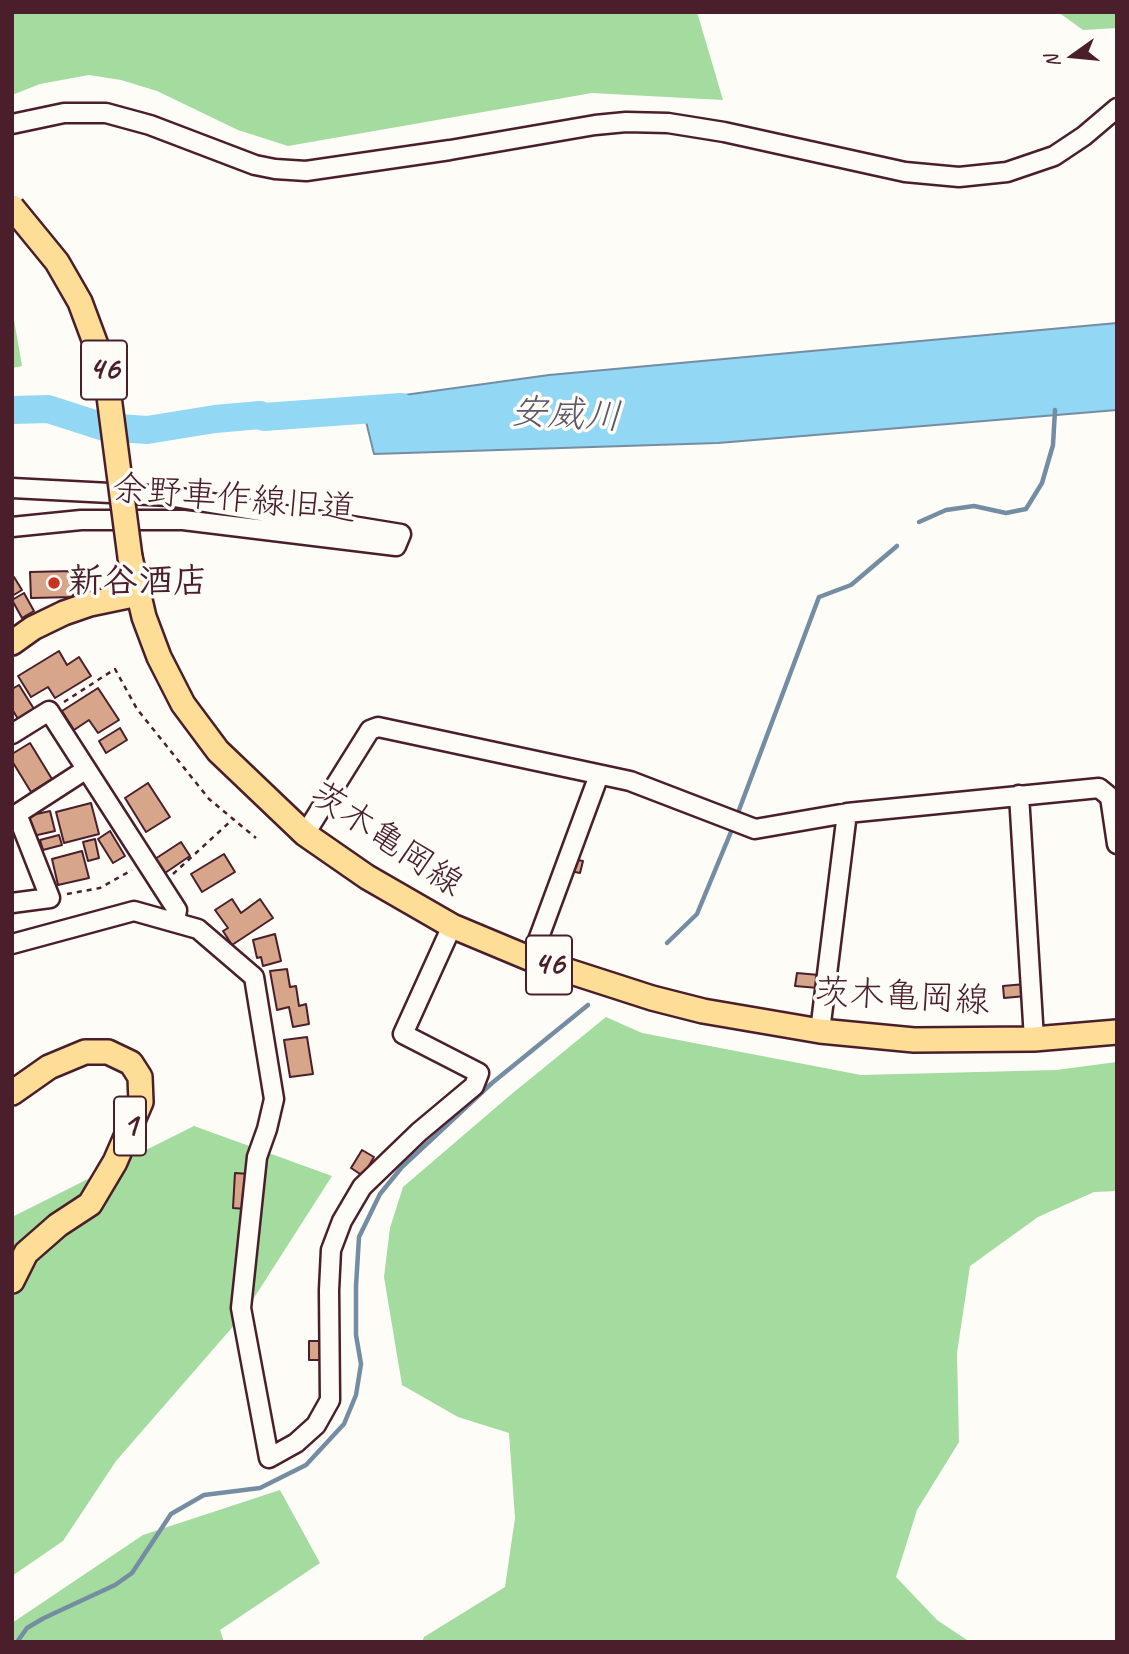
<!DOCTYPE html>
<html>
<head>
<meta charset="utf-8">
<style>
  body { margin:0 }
  #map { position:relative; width:1129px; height:1654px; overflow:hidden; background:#fdfcf7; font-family:Caveat,sans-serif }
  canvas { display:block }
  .frame { position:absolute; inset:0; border:14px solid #4a1f2b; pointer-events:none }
  .north { position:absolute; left:1038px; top:21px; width:70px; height:70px; -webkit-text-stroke:5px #fdfcf7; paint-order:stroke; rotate:255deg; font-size:19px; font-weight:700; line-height:28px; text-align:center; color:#4a1f2b }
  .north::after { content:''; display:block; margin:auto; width:24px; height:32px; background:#4a1f2b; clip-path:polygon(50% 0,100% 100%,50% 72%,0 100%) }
</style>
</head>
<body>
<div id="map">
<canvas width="1129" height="1654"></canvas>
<div class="frame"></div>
<div class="north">N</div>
</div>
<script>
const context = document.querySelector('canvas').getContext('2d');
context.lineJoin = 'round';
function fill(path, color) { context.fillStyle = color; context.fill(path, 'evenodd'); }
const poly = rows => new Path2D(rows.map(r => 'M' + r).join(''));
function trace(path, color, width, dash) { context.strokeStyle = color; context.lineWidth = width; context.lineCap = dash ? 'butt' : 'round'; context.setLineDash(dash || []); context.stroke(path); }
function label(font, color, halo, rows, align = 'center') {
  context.font = font + ' Caveat,"Klee One",sans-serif'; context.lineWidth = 7; context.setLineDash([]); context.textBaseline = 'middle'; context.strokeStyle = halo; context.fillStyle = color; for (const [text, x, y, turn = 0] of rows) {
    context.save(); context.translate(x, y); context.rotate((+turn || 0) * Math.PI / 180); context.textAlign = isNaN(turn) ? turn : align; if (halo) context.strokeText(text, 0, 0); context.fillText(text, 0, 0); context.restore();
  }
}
fill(poly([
  [12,12,697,12,723,100,592,93,288,146,238,130,157,91,121,80,89,75,40,84,12,95],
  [1058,12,1117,12,1117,28,1083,30],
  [12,308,22,366,12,368],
  [606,1017,642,1033,861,1075,1056,1070,1117,1062,1117,1191,1094,1192,1038,1217,970,1266,957,1353,959,1442,917,1510,896,1577,937,1620,970,1642,422,1642,424,1637,505,1587,515,1518,509,1433,458,1417,402,1385,384,1277,390,1228,403,1187,508,1097],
  [194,1126,332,1176,243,1315,116,1461,63,1541,12,1576,12,1217],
  [280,1490,320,1563,220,1630,224,1642,12,1642,12,1623,143,1535]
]), '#a4db9f');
const water = poly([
  [1117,323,1117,410,718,443,374,454,361,401,549,375,1117,323]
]);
fill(water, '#92d7f3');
trace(water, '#758da3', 2);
trace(poly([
  [919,522,946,510,974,506,1006,513,1026,509,1042,483,1053,445,1055,410],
  [736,818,819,597,851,585,897,546],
  [667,943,697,914,733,827],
  [17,1642,27,1628,44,1618,115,1585,132,1573,171,1514,204,1495,260,1488,306,1465,344,1424,356,1395,361,1364,356,1335,356,1286,359,1237,380,1194,402,1167,492,1083,588,1005]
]), '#758da3', 4.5);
trace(poly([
  [12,410,48,409,104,427,147,430,215,419,260,415,264,417,401,407]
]), '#92d7f3', 28);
const building = poly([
  [72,571,73,597,31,598,30,572,72,571],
  [14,577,22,590,12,596,12,578,14,577],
  [24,593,34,611,22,618,12,600,24,593],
  [59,651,67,665,79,657,91,676,55,698,48,687,31,697,18,676,59,651],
  [19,685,34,709,18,719,12,709,12,689,19,685],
  [98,688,119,720,98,733,89,720,74,730,62,711,98,688],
  [120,728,127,740,106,753,99,741,120,728],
  [30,743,52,779,31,792,12,761,12,754,30,743],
  [148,783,170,817,146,832,125,798,148,783],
  [91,803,99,834,64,843,56,812,91,803],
  [50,811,55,831,33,836,28,816,50,811],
  [110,831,125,856,113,863,98,839,110,831],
  [59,835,62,845,43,850,40,840,59,835],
  [95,839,99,858,88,861,83,842,95,839],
  [181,842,190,856,165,873,155,859,181,842],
  [82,851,89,878,58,885,52,859,82,851],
  [224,854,235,872,202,892,191,874,224,854],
  [573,859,583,861,580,873,570,871,573,859],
  [232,899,241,913,260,899,273,918,232,945,223,931,228,928,215,910,232,899],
  [275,934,281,961,263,966,261,957,257,958,253,940,275,934],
  [287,969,290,987,296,986,299,1006,306,1004,309,1024,293,1027,289,1007,277,1010,270,971,287,969],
  [797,973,819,975,818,988,795,986,797,973],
  [1025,984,1026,996,1004,998,1003,986,1025,984],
  [307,1037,313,1074,290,1077,284,1040,307,1037],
  [362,1150,374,1157,363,1176,351,1168,362,1150],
  [235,1173,249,1174,246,1209,233,1208,235,1173],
  [309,1341,325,1341,325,1360,309,1360,309,1341]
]);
fill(building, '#d7a68a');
trace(building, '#4a1f2b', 2);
const minor = poly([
  [12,124,64,113,106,113,150,125,255,165,275,169,306,171,450,150,595,125,626,122,668,123,724,132,905,172,959,177,1007,172,1054,156,1084,136,1117,108],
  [12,488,169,496,401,534,396,546,183,520,81,520,12,527],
  [12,734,49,711,177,910,175,922],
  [1019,795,1034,1039],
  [305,834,370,730,378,727,630,781,755,829,847,813,1099,788,1110,797,1117,844],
  [12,903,50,898,17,814,85,770],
  [12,944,134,911,198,929,254,977,274,1099,267,1129,257,1157,241,1308,269,1458,296,1443,316,1425,330,1400,329,1290,331,1250,342,1221,362,1187,419,1132,474,1086,479,1073,403,1034,452,926],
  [531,959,599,775],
  [820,1031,847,813]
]);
const major = poly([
  [130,557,144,617,159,657,183,704,218,751,305,834,367,877,452,926,531,959,652,998,703,1011,820,1031,914,1040,1034,1039,1117,1032],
  [12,643,33,628,64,613,90,604,138,594],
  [12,1093,49,1067,85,1052,108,1052,131,1063,140,1077,141,1102,115,1162,90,1204,58,1225,26,1253,12,1281]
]);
trace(minor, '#4a1f2b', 23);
trace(major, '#4a1f2b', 28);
trace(poly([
  [64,702,115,669,137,709,209,799,256,838],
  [173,874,233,819],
  [67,894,100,888,132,870]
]), '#4a1f2b', 2.5, [5, 5]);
trace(minor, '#fdfcf7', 18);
trace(major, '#fedd96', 23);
const majorBridge = poly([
  [12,207,57,262,80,302,96,345,108,389,130,557]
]);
trace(majorBridge, '#4a1f2b', 28, []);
trace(majorBridge, '#fedd96', 23);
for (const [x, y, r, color] of [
  [54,583,7,"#c8321e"]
]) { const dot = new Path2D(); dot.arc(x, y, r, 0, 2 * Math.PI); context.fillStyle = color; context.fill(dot); trace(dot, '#fdfcf7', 2.5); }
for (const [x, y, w] of [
  [104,370,46],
  [549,965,46],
  [130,1126,32]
]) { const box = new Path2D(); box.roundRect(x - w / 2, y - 29.5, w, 59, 5); context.fillStyle = '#fdfcf7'; context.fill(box); trace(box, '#4a1f2b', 2); }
label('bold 33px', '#4a1f2b', null, [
  ["46",104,370],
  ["46",549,965],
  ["1",130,1126]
]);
label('35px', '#4a1f2b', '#fdfcf7', [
  ["余野車作線旧道",234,500,5],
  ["茨木亀岡線",386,840,34],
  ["茨木亀岡線",902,998,3]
]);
label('bold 35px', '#4a1f2b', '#fdfcf7', [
  ["新谷酒店",68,583]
], 'left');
label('italic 37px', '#605667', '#fdfcf7', [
  ["安威川",566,416,3]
]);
</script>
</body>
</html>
